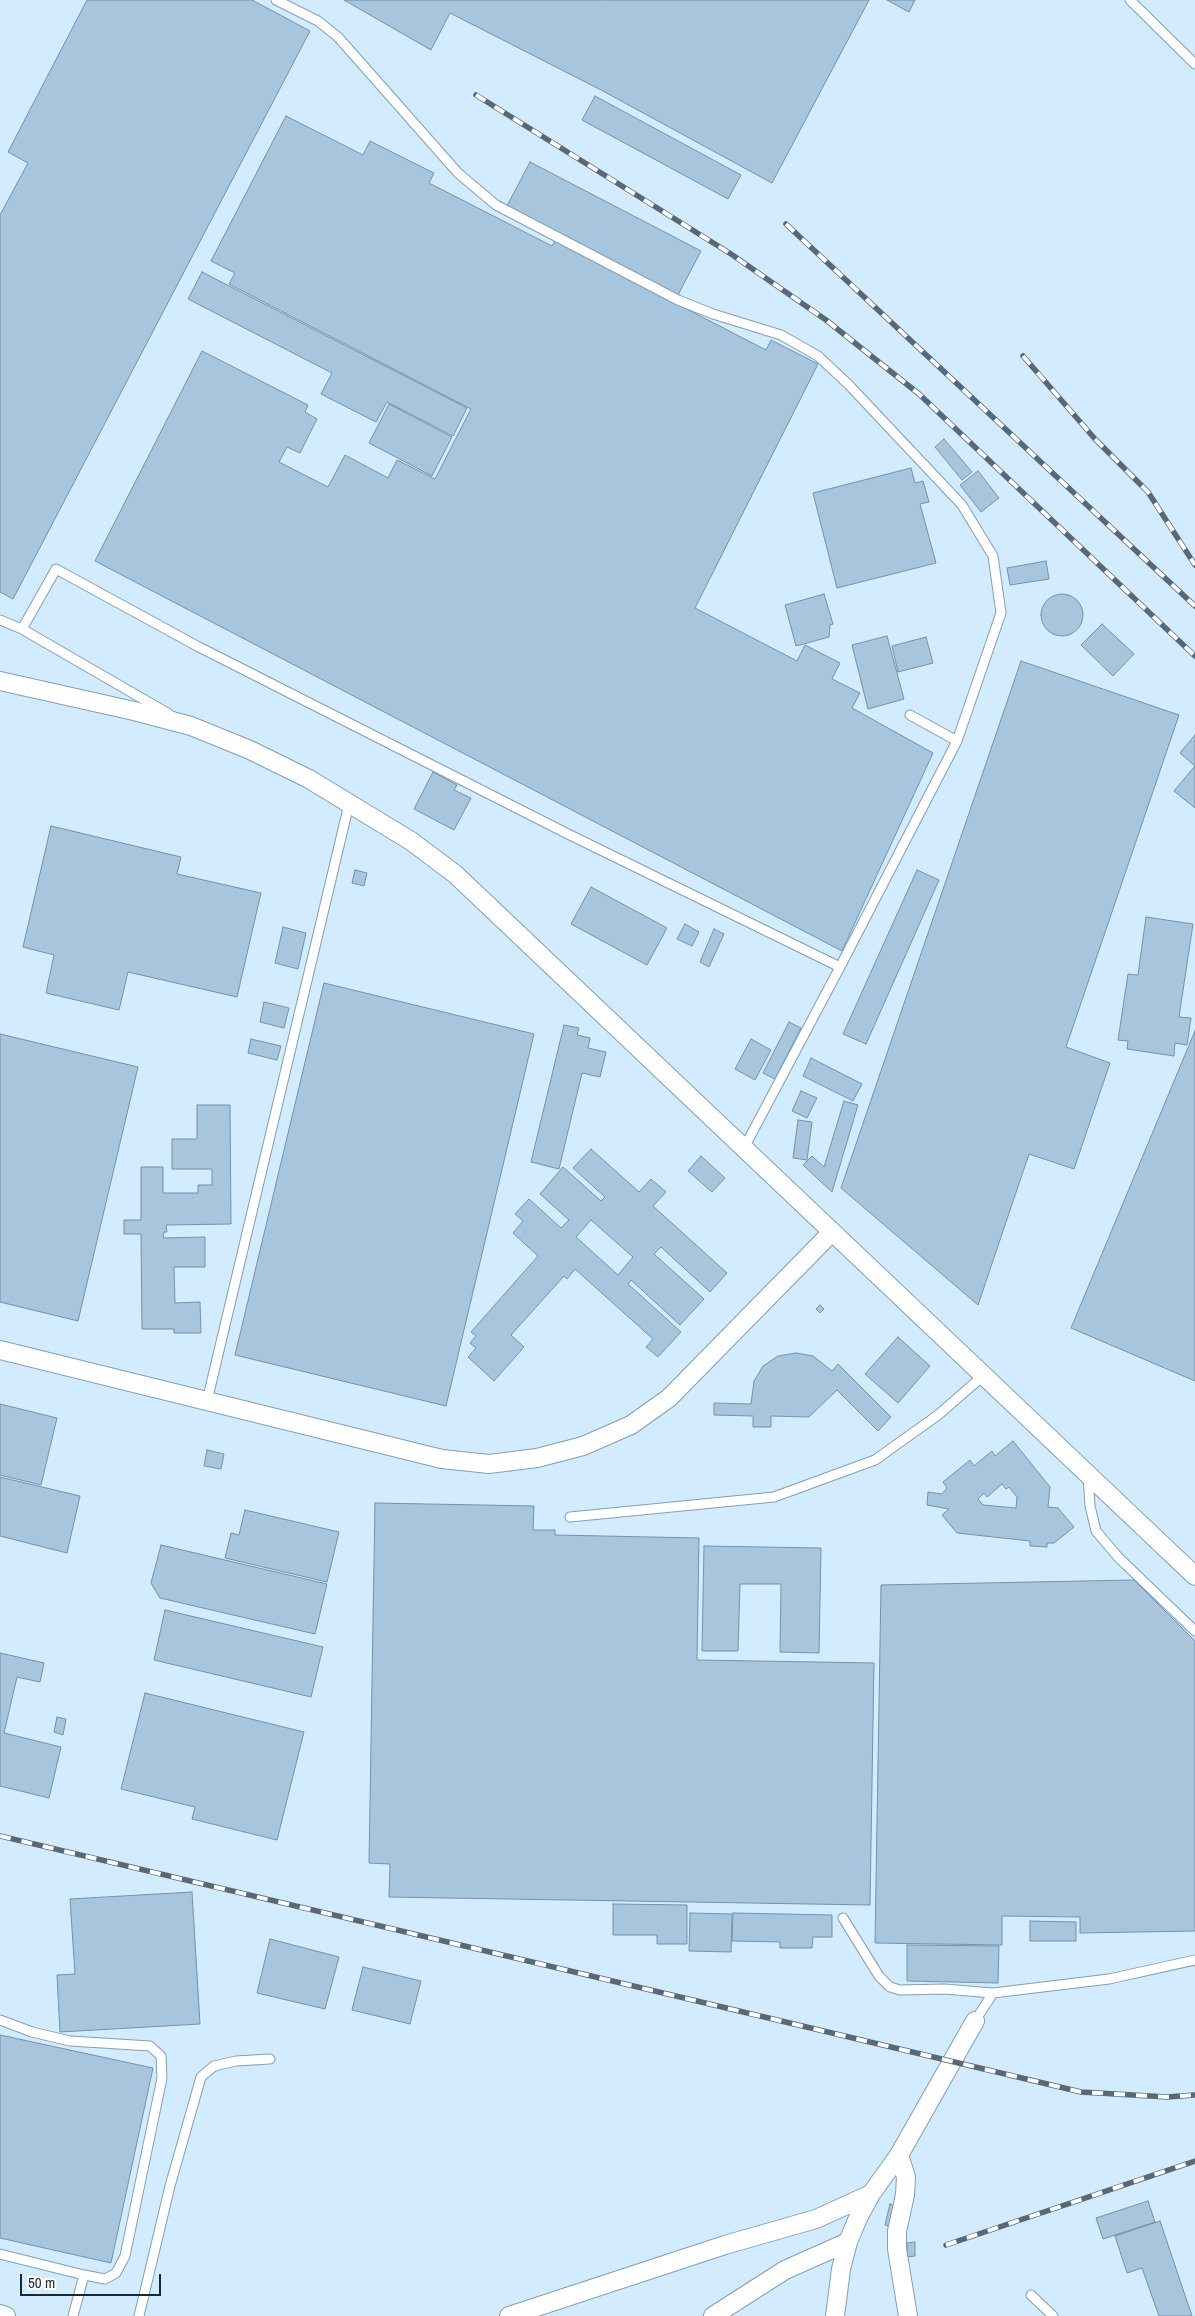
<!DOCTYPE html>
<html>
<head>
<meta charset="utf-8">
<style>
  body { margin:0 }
  #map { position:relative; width:1195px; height:2316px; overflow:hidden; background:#d2ebff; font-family:"Archivo Narrow",sans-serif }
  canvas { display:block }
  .scale { position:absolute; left:20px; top:2274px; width:141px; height:22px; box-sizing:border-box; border:2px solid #1c2831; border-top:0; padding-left:6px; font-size:15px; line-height:18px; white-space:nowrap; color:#1c2831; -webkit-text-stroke:4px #fff; paint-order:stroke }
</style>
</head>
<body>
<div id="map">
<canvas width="1195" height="2316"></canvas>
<div class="scale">50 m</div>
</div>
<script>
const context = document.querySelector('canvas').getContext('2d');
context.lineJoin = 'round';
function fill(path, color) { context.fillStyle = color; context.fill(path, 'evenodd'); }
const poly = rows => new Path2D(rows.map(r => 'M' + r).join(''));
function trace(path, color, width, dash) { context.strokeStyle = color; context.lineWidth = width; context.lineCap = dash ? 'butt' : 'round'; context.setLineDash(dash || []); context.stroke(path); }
const building = poly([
  [87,0,252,0,310,31,13,599,0,592,0,215,28,163,8,152,87,0],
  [344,0,869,0,772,183,601,90,450,13,431,50,344,0],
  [887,0,915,0,909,12,887,0],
  [595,96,741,175,728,199,582,120,595,96],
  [286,116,363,155,370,141,434,173,429,183,552,246,555,241,766,350,771,340,818,364,695,608,797,661,805,645,840,663,832,679,860,693,852,708,933,753,842,951,95,561,202,351,308,405,305,412,317,419,300,453,287,447,279,462,328,487,345,455,388,478,397,460,435,479,471,409,229,284,235,273,211,261,286,116],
  [530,162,701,251,678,295,507,206,530,162],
  [202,272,467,408,453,436,387,402,376,422,321,394,332,373,188,299,202,272],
  [389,404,452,437,432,476,369,443,389,404],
  [944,439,972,472,962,480,935,447,944,439],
  [911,468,915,483,923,481,929,502,920,504,936,563,837,588,813,493,911,468],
  [978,471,999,498,981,512,960,485,978,471],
  [1046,561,1049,579,1010,585,1007,568,1046,561],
  [824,594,833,624,830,625,829,637,796,646,785,605,824,594],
  '1041 615a21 21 0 1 1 42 0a21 21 0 1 1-42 0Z',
  [1102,624,1134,654,1113,676,1081,645,1102,624],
  [887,636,904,699,868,709,852,645,887,636],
  [926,637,933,663,898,672,892,646,926,637],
  [1021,661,1179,715,1066,1047,1110,1063,1074,1169,1029,1154,978,1305,841,1188,1021,661],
  [1195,735,1195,766,1180,753,1195,735],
  [1195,766,1195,808,1174,791,1195,766],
  [433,772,457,785,454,790,471,798,454,830,414,809,433,772],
  [51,826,181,857,177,874,261,893,237,997,128,972,119,1010,46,993,54,955,23,947,51,826],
  [355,870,367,873,364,886,352,883,355,870],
  [917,870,939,880,866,1044,843,1034,917,870],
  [591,887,667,928,647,965,571,924,591,887],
  [1146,917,1193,924,1179,1017,1191,1018,1187,1045,1175,1043,1174,1056,1127,1049,1128,1041,1118,1040,1128,974,1138,975,1146,917],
  [685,924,699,932,692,946,677,939,685,924],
  [283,927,306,933,298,969,275,963,283,927],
  [714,929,724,934,709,967,700,962,714,929],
  [324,983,534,1034,446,1406,235,1355,324,983],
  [264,1002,289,1008,284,1028,260,1022,264,1002],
  [789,1022,801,1028,775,1079,763,1073,789,1022],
  [564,1025,579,1028,577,1035,590,1038,588,1048,606,1052,600,1077,582,1073,559,1169,531,1162,564,1025],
  [1195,1031,1195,1381,1071,1328,1195,1031],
  [0,1034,138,1067,78,1321,0,1302,0,1034],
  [251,1039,281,1046,277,1060,248,1053,251,1039],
  [751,1039,771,1050,755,1080,735,1069,751,1039],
  [811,1058,862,1084,853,1101,803,1076,811,1058],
  [801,1091,817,1098,807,1118,792,1111,801,1091],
  [844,1101,858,1105,832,1192,803,1165,812,1156,824,1167,844,1101],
  [197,1105,230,1105,231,1224,166,1225,167,1232,164,1232,163,1238,205,1237,205,1267,174,1267,175,1303,200,1302,201,1333,174,1333,174,1329,142,1329,141,1234,124,1234,124,1220,141,1220,141,1167,163,1167,163,1193,198,1193,198,1185,212,1185,212,1169,172,1169,172,1139,197,1139,197,1105],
  [798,1120,812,1122,807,1160,793,1158,798,1120],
  [591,1149,639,1192,651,1179,666,1192,653,1206,727,1273,710,1292,661,1247,654,1254,704,1299,680,1325,631,1280,628,1284,681,1332,658,1357,646,1347,653,1339,575,1269,567,1279,564,1276,511,1335,524,1347,494,1381,468,1357,476,1348,470,1343,476,1336,471,1332,538,1256,513,1233,523,1221,515,1214,529,1199,561,1228,569,1220,540,1194,563,1167,601,1201,605,1197,573,1168,591,1149],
  [591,1220,633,1257,618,1275,576,1237,591,1220],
  [701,1156,725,1178,712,1192,688,1171,701,1156],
  [820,1305,824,1309,820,1313,816,1309,820,1305],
  [898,1337,930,1366,898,1403,865,1374,898,1337],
  [796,1353,813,1356,832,1371,838,1364,891,1417,878,1431,837,1390,809,1417,771,1416,771,1427,753,1427,753,1416,714,1415,714,1403,751,1404,754,1381,763,1366,778,1356,796,1353],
  [0,1404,57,1418,41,1485,0,1475,0,1404],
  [1013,1441,1050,1487,1048,1507,1058,1508,1074,1527,1054,1543,1047,1543,1047,1547,1030,1546,1030,1541,957,1533,942,1515,949,1509,927,1505,928,1492,942,1494,947,1488,943,1482,970,1460,974,1466,992,1451,995,1456,1013,1441],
  [1002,1484,1006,1489,1009,1487,1017,1497,1016,1508,983,1505,978,1499,984,1493,987,1497,1002,1484],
  [207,1450,224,1454,221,1469,204,1466,207,1450],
  [0,1477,80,1496,67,1553,0,1536,0,1477],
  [375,1503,534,1506,533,1530,555,1530,555,1535,699,1538,697,1660,874,1663,870,1905,389,1897,390,1864,369,1863,375,1503],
  [245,1510,339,1532,327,1582,225,1558,231,1533,239,1535,245,1510],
  [161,1545,327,1584,315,1634,160,1598,151,1583,161,1545],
  [704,1546,821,1548,819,1653,780,1652,781,1584,740,1584,738,1651,702,1651,704,1546],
  [1134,1580,1195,1641,1195,1931,1080,1933,1080,1917,1002,1916,1002,1945,875,1943,881,1585,1134,1580],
  [165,1610,323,1647,311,1697,154,1660,165,1610],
  [0,1653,44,1663,40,1682,17,1677,4,1733,61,1747,49,1798,0,1786,0,1653],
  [145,1693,304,1732,277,1840,192,1819,195,1807,121,1789,145,1693],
  [57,1717,66,1719,63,1735,54,1732,57,1717],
  [192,1892,200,2024,60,2032,57,1975,75,1974,70,1899,192,1892],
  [613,1904,687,1905,687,1944,657,1944,657,1935,613,1935,613,1904],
  [690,1913,732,1914,731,1952,689,1951,690,1913],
  [733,1913,832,1915,832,1937,813,1937,812,1948,780,1948,780,1942,732,1941,733,1913],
  [1030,1921,1076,1922,1076,1941,1030,1941,1030,1921],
  [270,1939,339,1957,325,2009,257,1993,270,1939],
  [907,1945,999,1946,998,1983,907,1981,907,1945],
  [363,1967,421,1981,410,2024,352,2010,363,1967],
  [0,2035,153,2068,111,2263,0,2238,0,2035],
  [1148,2201,1155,2222,1103,2239,1096,2218,1148,2201],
  [890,2204,897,2206,892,2227,885,2225,890,2204],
  [1160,2221,1192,2316,1159,2316,1142,2268,1127,2273,1115,2236,1160,2221],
  [915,2242,915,2256,907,2257,907,2243,915,2242]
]);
fill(building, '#a7c6de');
trace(building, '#7491a8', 1);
const service = poly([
  [276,0,318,21,338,37,458,173,496,205,678,300,713,314,781,335,818,356,848,384,962,505,993,556,1001,613,957,741,910,715],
  [1130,0,1195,64],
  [0,620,22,629,169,714],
  [22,629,56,569,197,646,568,834,840,967,744,1148],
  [840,967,957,741],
  [207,1401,349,804],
  [1088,1475,1090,1506,1096,1531,1118,1557,1195,1631],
  [570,1517,774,1497,875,1460,938,1415,984,1375],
  [843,1918,879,1976,890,1987,900,1990,944,1989,993,1993,1109,1979,1195,1960],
  [0,2020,32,2032,70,2041,150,2046,161,2056,162,2078,125,2256,116,2273,105,2279,84,2275],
  [975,2021,993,1993],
  [0,2254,84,2275,73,2316],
  [1031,2295,1053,2316],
  [139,2316,170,2186,201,2077,214,2066,236,2061,270,2059]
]);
const minor = poly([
  [0,681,134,711,191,726,250,750,309,779,411,841,455,874,1195,1576],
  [0,1350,442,1459,489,1464,537,1458,583,1446,631,1425,669,1398,832,1232],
  [899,2155,906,2177,905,2195,897,2231,897,2249,908,2316],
  [0,2314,6,2316],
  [509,2316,725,2245,816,2219,871,2194],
  [713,2316,785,2270,848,2242],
  [835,2316,841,2269,848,2242,858,2218,871,2194,899,2155,975,2021]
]);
trace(service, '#819fb6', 11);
trace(minor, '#819fb6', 20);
trace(service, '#fff', 9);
trace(minor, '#fff', 18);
const rail = poly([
  [476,95,731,254,826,320,919,394,1195,656],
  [786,224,1195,606],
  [1023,356,1095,439,1148,492,1195,565],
  [0,1836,1081,2092,1167,2097,1195,2095],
  [946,2245,1195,2161]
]);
trace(rail, '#586975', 5.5);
trace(rail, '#fff', 4, [11]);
</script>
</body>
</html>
